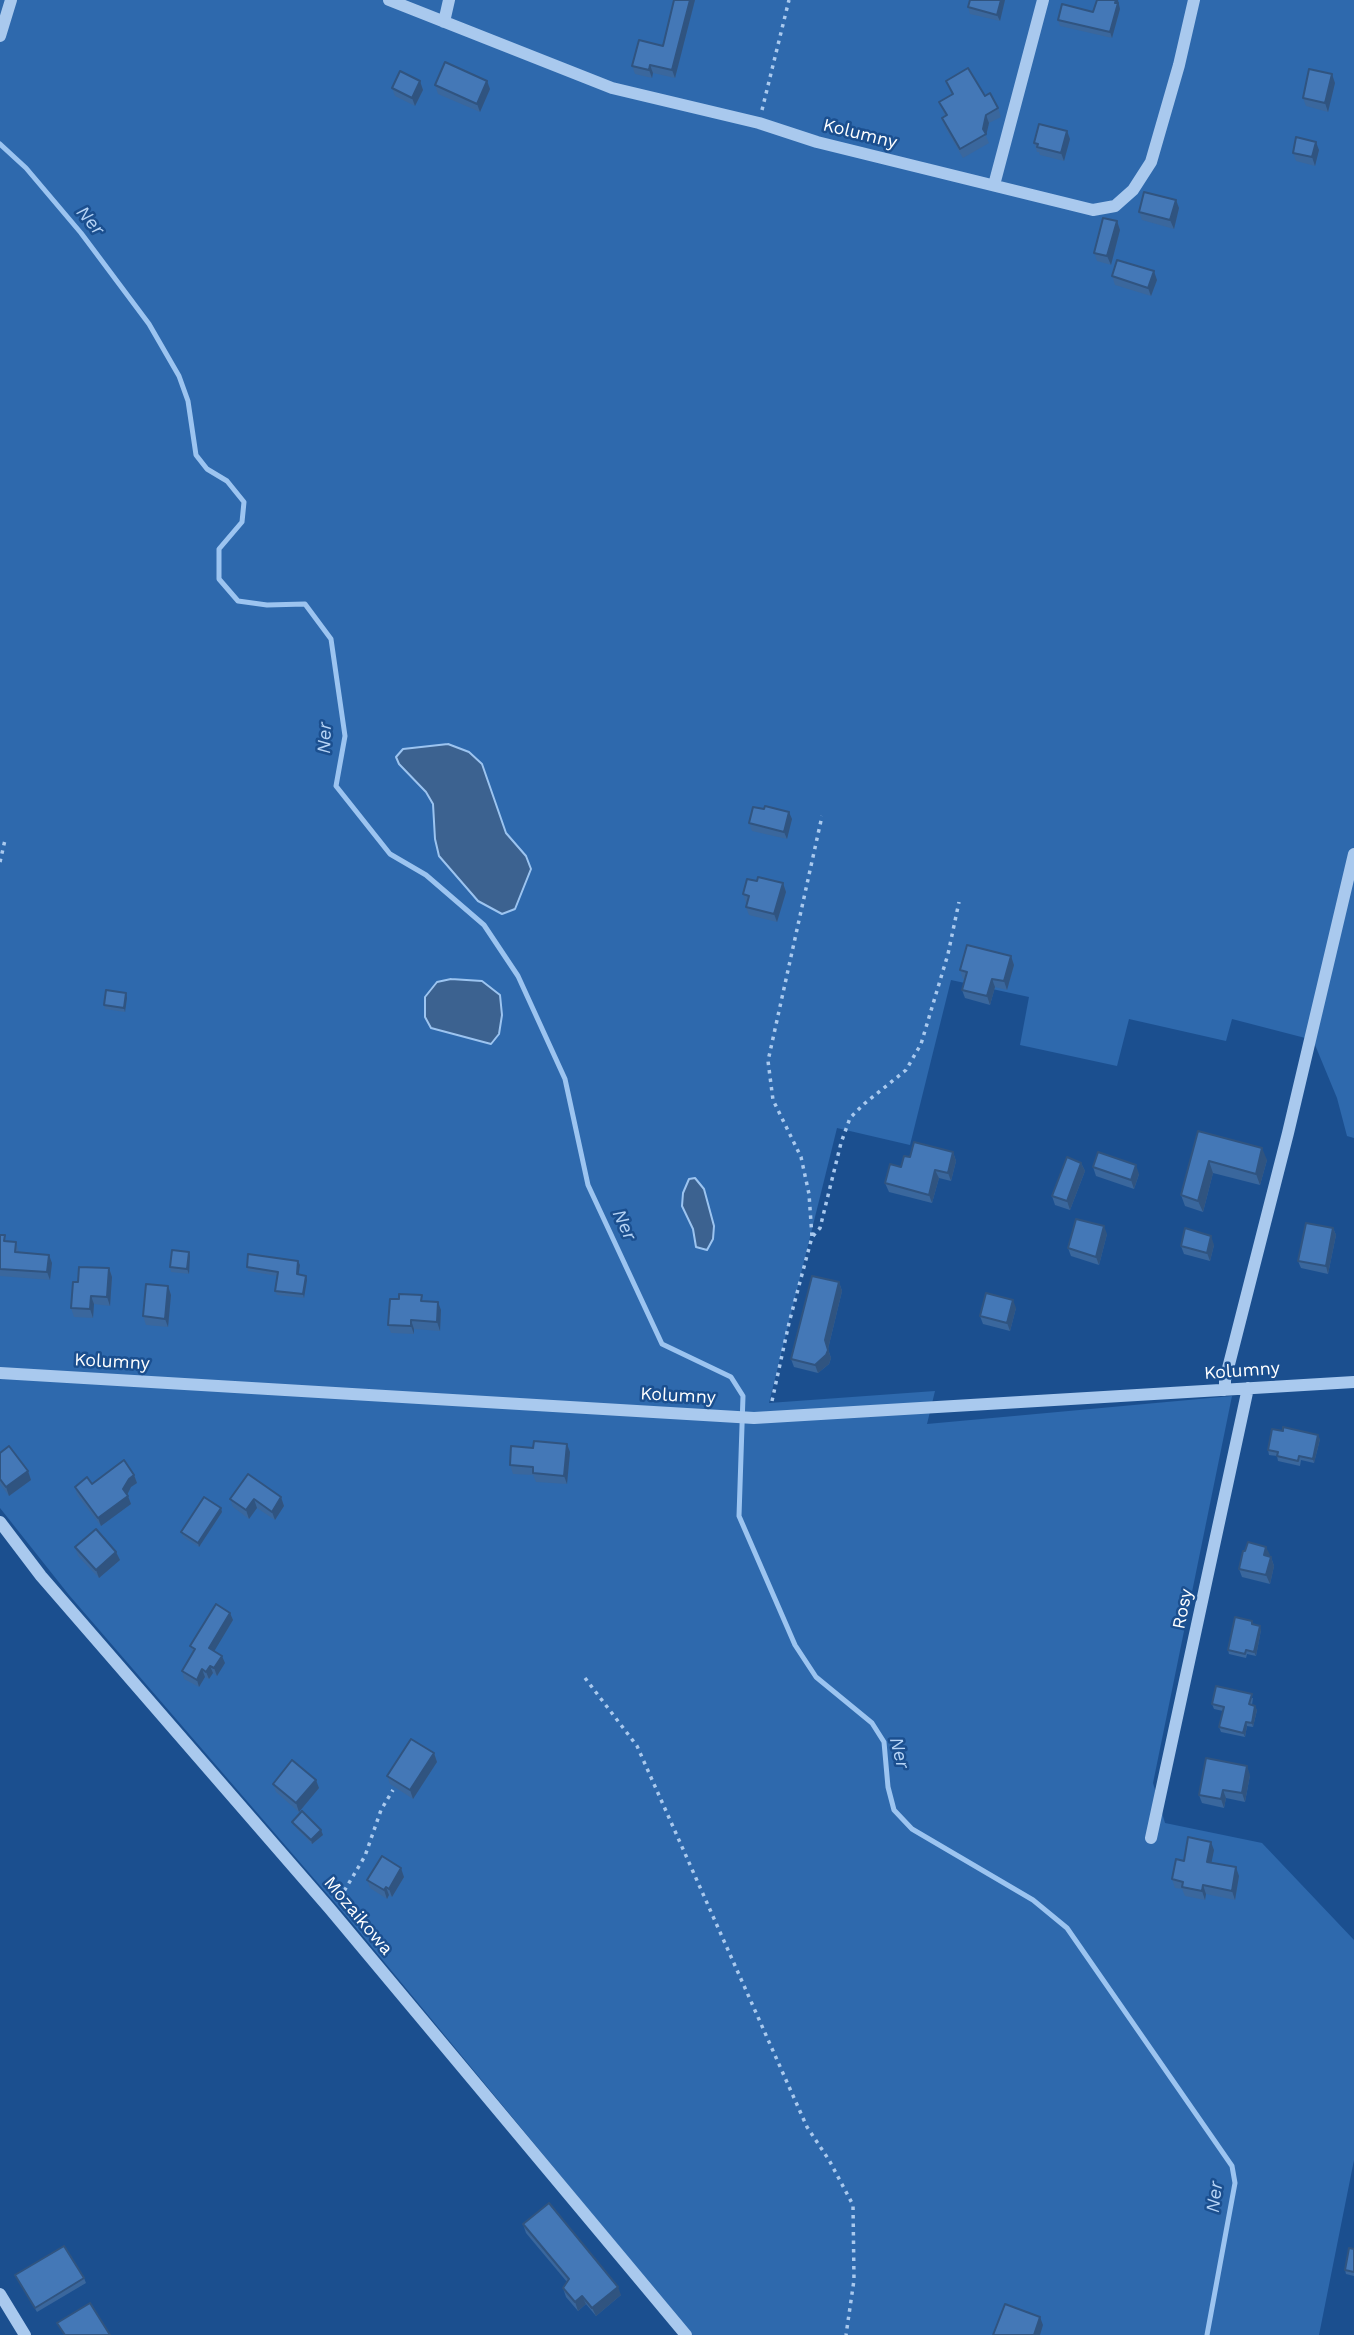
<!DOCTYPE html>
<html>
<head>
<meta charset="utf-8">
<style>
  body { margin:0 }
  canvas { display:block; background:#1b4f8f }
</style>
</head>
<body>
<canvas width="1354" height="2335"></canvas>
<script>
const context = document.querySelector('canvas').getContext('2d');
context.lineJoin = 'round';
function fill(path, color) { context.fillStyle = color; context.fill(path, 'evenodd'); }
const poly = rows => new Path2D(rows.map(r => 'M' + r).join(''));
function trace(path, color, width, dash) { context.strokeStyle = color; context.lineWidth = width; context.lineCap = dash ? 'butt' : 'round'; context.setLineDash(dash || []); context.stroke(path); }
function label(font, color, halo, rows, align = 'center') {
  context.font = font + ' "Work Sans",sans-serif'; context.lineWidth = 5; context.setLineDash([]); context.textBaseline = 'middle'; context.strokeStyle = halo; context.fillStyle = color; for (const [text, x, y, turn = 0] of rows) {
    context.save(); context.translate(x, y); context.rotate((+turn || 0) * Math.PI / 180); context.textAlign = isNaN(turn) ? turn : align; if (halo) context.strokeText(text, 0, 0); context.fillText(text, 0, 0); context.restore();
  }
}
fill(poly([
  [0,0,1354,0,1354,1138,1347,1136,1337,1098,1313,1040,1232,1019,1226,1041,1129,1019,1117,1066,1020,1045,1029,997,951,980,910,1145,837,1128,769,1403,935,1391,927,1424,1232,1396,1153,1783,1165,1823,1262,1843,1354,1940,1354,2160,1319,2335,692,2335,348,1918,69,1595,0,1508]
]), '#2e69ad');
const water = poly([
  [448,744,469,752,482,764,506,833,526,856,531,869,515,909,502,914,478,901,439,856,435,839,433,804,426,792,399,764,396,757,403,749,448,744],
  [451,979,482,981,500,995,502,1015,499,1034,491,1044,431,1028,425,1017,425,997,437,982,451,979],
  [695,1178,704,1189,714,1226,713,1239,707,1250,696,1247,693,1229,682,1206,683,1193,689,1179,695,1178]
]);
fill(water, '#3c6290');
trace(water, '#9cc4f0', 2);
trace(poly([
  [0,144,26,168,81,233,149,324,179,376,188,401,196,455,207,469,227,481,244,502,242,522,219,549,219,579,238,601,267,605,305,604,331,639,345,736,336,786,390,854,426,875,484,925,518,976,565,1079,588,1185,662,1344,731,1377,743,1396,739,1516,795,1645,816,1677,872,1723,884,1742,888,1787,894,1810,912,1829,1033,1900,1067,1928,1232,2166,1235,2183,1207,2335]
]), '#9cc4f0', 5);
trace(poly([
  [762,110,789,0],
  [0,862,5,840],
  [813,1236,820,1228,841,1143,850,1118,864,1104,906,1070,921,1044,948,954,959,902],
  [772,1401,789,1323,812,1237,809,1194,801,1157,773,1100,768,1061,822,816],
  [585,1678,637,1746,807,2127,829,2160,853,2205,854,2280,846,2335],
  [340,1898,365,1856,381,1810,393,1790]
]), '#a9c9ee', 3.5, [3.5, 5]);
trace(poly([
  [389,0,612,88,759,123,817,142,1093,210,1115,206,1133,190,1151,162,1179,65,1194,0],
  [444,22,449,0],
  [0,36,11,0],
  [994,185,1043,0],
  [0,1373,754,1418,1354,1382],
  [1225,1390,1225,1380,1288,1133,1354,854],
  [0,1522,41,1576,330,1909,686,2335],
  [1151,1838,1248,1388],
  [0,2294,25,2335]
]), '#a9c9ee', 12);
fill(poly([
  [674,0,695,0,675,78,653,73,652,78,635,74,632,66,663,46],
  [970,0,1005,0,1000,21,970,14,968,7],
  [1119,2,1118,5,1120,9,1112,38,1060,26,1058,20,1093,12],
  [420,81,423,90,415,106,395,96,392,88],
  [487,81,490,89,480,112,438,94,435,85],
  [946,81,985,96,998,108,1001,117,989,123,986,136,989,143,963,158,945,127,942,118,945,116,939,102,952,95],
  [1335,83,1328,112,1306,106,1303,98],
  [1067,131,1070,139,1064,161,1040,155,1039,152,1037,152,1034,143],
  [1319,150,1315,166,1296,161,1293,153],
  [1176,200,1179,208,1174,229,1142,220,1139,212],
  [1117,221,1120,230,1111,265,1097,261,1094,253],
  [1112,276,1157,280,1151,296,1115,285],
  [792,819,787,839,752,831,749,823],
  [757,881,783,883,786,892,777,922,749,915,746,907,747,903,746,903,743,894],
  [1011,956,1014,965,1007,990,995,987,990,1005,965,998,962,990,965,979,963,979,960,970],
  [126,993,127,998,125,1012,105,1009,104,1005],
  [1198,1131,1267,1160,1260,1185,1213,1173,1203,1212,1185,1206,1181,1195],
  [953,1152,956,1161,951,1181,939,1178,932,1203,889,1192,885,1183,910,1157],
  [1081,1163,1085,1171,1070,1210,1055,1205,1052,1196],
  [1093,1167,1139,1174,1134,1189,1096,1176],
  [1333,1228,1336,1235,1328,1274,1301,1268,1298,1261],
  [1107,1234,1099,1265,1071,1256,1068,1248],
  [0,1235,7,1241,16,1242,19,1252,52,1263,50,1280,0,1276],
  [1214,1245,1210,1261,1184,1254,1181,1246],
  [189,1252,190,1256,189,1274,171,1272,170,1267],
  [298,1261,300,1265,299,1274,307,1280,304,1298,277,1295,275,1291,277,1276,248,1271,247,1267],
  [109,1268,112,1277,110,1306,94,1304,93,1318,74,1317,71,1308,78,1282],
  [839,1282,842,1291,828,1349,831,1358,829,1364,818,1373,794,1367,791,1359],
  [168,1286,171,1295,168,1327,146,1325,143,1316],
  [424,1301,441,1310,440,1331,414,1329,414,1334,391,1333,388,1325],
  [1016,1308,1010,1331,983,1324,980,1316],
  [1320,1439,1314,1463,1301,1460,1300,1466,1278,1461,1277,1456,1269,1455,1268,1450],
  [533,1448,570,1452,567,1484,536,1482,533,1475,513,1474,510,1465],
  [0,1453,28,1471,31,1480,9,1496,0,1484],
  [134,1475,137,1483,131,1487,127,1495,131,1504,101,1526,77,1495,75,1487],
  [281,1497,284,1506,275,1520,257,1508,249,1519,233,1507,230,1499],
  [222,1512,199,1547,183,1537,181,1532],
  [75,1547,116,1552,120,1560,99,1578,78,1556],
  [1266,1547,1269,1557,1271,1557,1274,1566,1270,1584,1242,1577,1239,1569,1245,1551],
  [230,1613,233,1620,214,1651,225,1663,217,1676,213,1673,209,1679,205,1677,199,1687,184,1679,182,1671,193,1653,190,1646],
  [1254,1624,1261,1630,1256,1656,1247,1654,1246,1658,1229,1654,1228,1650],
  [1253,1698,1252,1705,1257,1710,1253,1727,1247,1726,1245,1737,1221,1732,1219,1727,1223,1711,1214,1709,1212,1704],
  [434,1753,437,1762,413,1799,390,1784,387,1776],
  [1250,1775,1245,1802,1226,1798,1224,1808,1202,1803,1199,1795],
  [273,1784,319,1788,299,1812,276,1792],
  [292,1822,321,1830,323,1835,312,1844,294,1826],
  [1214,1850,1211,1862,1239,1876,1235,1900,1206,1894,1205,1900,1185,1896,1182,1889,1175,1888,1172,1879,1184,1861],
  [404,1877,392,1897,389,1895,387,1899,370,1888,367,1880],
  [523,2224,621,2295,596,2316,586,2304,578,2311,566,2297,563,2288,567,2282,526,2233],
  [1354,2249,1354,2276,1346,2274,1345,2270],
  [15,2275,84,2278,86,2283,37,2312]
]), '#3a679d');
fill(poly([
  [690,0,695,0,675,78,672,70],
  [1001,0,1005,0,1000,21,997,15],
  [1116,0,1118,0,1120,9,1112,38,1110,32],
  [650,65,653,73,652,78,649,70],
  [1332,74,1335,83,1328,112,1325,103],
  [420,81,423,90,415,106,412,98],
  [487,81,490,89,480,112,477,104],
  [986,115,989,123,986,136,983,129],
  [1067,131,1070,139,1064,161,1061,153],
  [1316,142,1319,150,1315,166,1312,157],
  [1176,200,1179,208,1174,229,1170,220],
  [1117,221,1120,230,1111,265,1107,256],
  [1154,271,1157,280,1151,296,1148,288],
  [789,812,792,819,787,839,784,832],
  [783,883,786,892,777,922,774,914],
  [1011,956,1014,965,1007,990,1004,981],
  [992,979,995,987,990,1005,987,996],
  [126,993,127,998,125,1012,124,1008],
  [1262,1148,1267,1160,1260,1185,1256,1174],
  [953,1152,956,1161,951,1181,948,1173],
  [1209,1161,1213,1173,1203,1212,1198,1201],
  [1081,1163,1085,1171,1070,1210,1067,1201],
  [1136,1165,1139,1174,1134,1189,1131,1180],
  [935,1170,939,1178,932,1203,929,1195],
  [1104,1226,1107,1234,1099,1265,1096,1257],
  [1333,1228,1336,1235,1328,1274,1326,1266],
  [1211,1236,1214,1245,1210,1261,1207,1253],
  [189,1252,190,1256,189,1274,187,1269],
  [49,1255,52,1263,50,1280,47,1272],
  [298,1261,300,1265,298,1278,297,1274],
  [109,1268,112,1277,110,1306,107,1297],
  [306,1276,307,1280,304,1298,303,1294],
  [839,1282,842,1291,828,1349,831,1358,829,1364,818,1373,815,1365,825,1340],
  [168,1286,171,1295,168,1327,165,1319],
  [91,1296,94,1304,93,1318,90,1309],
  [1013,1300,1016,1308,1010,1331,1007,1323],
  [438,1302,441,1310,440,1331,437,1322],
  [411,1320,414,1329,414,1334,411,1326],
  [1318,1435,1320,1439,1314,1463,1313,1459],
  [567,1444,570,1452,567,1484,564,1476],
  [28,1471,31,1480,9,1496,6,1487],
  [134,1475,137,1483,131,1487,126,1497,123,1489,129,1479],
  [128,1496,131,1504,101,1526,98,1518],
  [281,1497,284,1506,275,1520,272,1512],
  [254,1499,257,1508,249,1519,246,1510],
  [221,1508,222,1512,199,1547,198,1543],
  [1266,1547,1270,1555,1268,1564,1264,1555],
  [116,1552,120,1560,99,1578,96,1570],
  [1271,1557,1274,1566,1270,1584,1266,1575],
  [230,1613,233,1620,212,1655,209,1648],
  [1260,1626,1261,1630,1256,1656,1254,1652],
  [222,1656,225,1663,217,1676,214,1668],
  [210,1666,213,1673,209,1679,206,1672],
  [202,1669,205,1677,199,1687,197,1680],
  [1255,1706,1257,1710,1253,1727,1252,1723],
  [1246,1722,1247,1726,1245,1737,1243,1733],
  [434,1753,437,1762,413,1799,410,1790],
  [1247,1766,1250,1775,1245,1802,1242,1793],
  [316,1780,319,1788,299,1812,296,1803],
  [1223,1790,1226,1798,1224,1808,1221,1799],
  [321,1830,323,1835,312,1844,311,1840],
  [1211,1842,1214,1850,1210,1870,1207,1862],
  [1236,1867,1239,1876,1235,1900,1232,1891],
  [401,1868,404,1877,392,1897,389,1889],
  [1203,1885,1206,1894,1205,1900,1202,1891],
  [386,1887,389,1895,387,1899,384,1890],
  [618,2287,621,2295,596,2316,592,2308],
  [582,2296,586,2304,578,2311,575,2302],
  [1040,2317,1043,2325,1040,2335,1034,2335]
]), '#305480');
const building = poly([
  [674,0,690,0,672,70,650,65,649,70,632,66,639,40,663,46,674,0],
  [970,0,1001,0,997,15,968,7,970,0],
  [1097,0,1116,0,1115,3,1118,3,1110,32,1058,20,1062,4,1093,12,1097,0],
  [445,62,487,81,477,104,435,85,445,62],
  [968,68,985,96,990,93,998,108,986,115,983,129,986,134,960,149,942,118,947,115,939,102,953,94,946,81,968,68],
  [1309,69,1332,74,1325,103,1303,98,1309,69],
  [400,71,420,81,412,98,392,88,400,71],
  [1039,124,1067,131,1061,153,1037,147,1038,144,1034,143,1039,124],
  [1296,137,1316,142,1312,157,1293,153,1296,137],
  [1144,192,1176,200,1170,220,1139,212,1144,192],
  [1103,218,1117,221,1107,256,1094,253,1103,218],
  [1117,260,1154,271,1148,288,1112,276,1117,260],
  [765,806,789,812,784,832,749,823,753,807,764,809,765,806],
  [758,877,783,883,774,914,746,907,749,896,743,894,747,879,757,881,758,877],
  [967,945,1011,956,1004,981,992,979,987,996,962,990,967,972,960,970,967,945],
  [106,990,126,993,124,1008,104,1005,106,990],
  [1198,1131,1262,1148,1256,1174,1209,1161,1198,1201,1181,1195,1198,1131],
  [914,1142,953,1152,948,1173,935,1170,929,1195,885,1183,890,1164,901,1167,904,1156,910,1157,914,1142],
  [1098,1152,1136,1165,1131,1180,1093,1167,1098,1152],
  [1067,1157,1081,1163,1067,1201,1052,1196,1067,1157],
  [1076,1219,1104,1226,1096,1257,1068,1248,1076,1219],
  [1306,1223,1333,1228,1326,1266,1298,1261,1306,1223],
  [1185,1228,1211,1236,1207,1253,1181,1246,1185,1228],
  [0,1235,5,1235,4,1241,16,1242,15,1252,49,1255,47,1272,0,1269,0,1235],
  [172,1250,189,1252,187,1269,170,1267,172,1250],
  [248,1254,298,1261,297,1274,306,1276,303,1294,275,1291,278,1272,247,1267,248,1254],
  [79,1267,109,1268,107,1297,91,1296,90,1309,71,1308,73,1282,78,1282,79,1267],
  [812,1276,839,1282,825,1340,828,1350,826,1355,815,1365,791,1359,812,1276],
  [146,1284,168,1286,165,1319,143,1316,146,1284],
  [986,1293,1013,1300,1007,1323,980,1316,986,1293],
  [399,1294,422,1295,421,1301,438,1302,437,1322,411,1320,411,1326,388,1325,390,1299,399,1299,399,1294],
  [1283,1427,1318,1435,1313,1459,1299,1456,1298,1461,1277,1456,1278,1452,1268,1450,1272,1429,1283,1431,1283,1427],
  [534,1441,567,1444,564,1476,533,1473,533,1467,510,1465,511,1446,533,1448,534,1441],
  [9,1446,28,1471,6,1487,0,1479,0,1453,9,1446],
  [124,1460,134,1475,129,1479,123,1489,128,1496,98,1518,75,1487,87,1477,92,1484,124,1460],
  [248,1474,281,1497,272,1512,254,1499,246,1510,230,1499,248,1474],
  [204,1497,221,1508,198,1543,181,1532,204,1497],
  [96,1529,116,1552,96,1570,75,1547,96,1529],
  [1248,1542,1266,1547,1264,1555,1271,1557,1266,1575,1239,1569,1243,1551,1245,1551,1248,1542],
  [216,1604,230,1613,209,1648,222,1656,214,1668,210,1666,206,1672,202,1669,197,1680,182,1671,195,1649,190,1646,216,1604],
  [1235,1617,1252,1621,1252,1624,1260,1626,1254,1652,1246,1650,1245,1654,1228,1650,1235,1617],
  [1216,1686,1252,1694,1249,1704,1255,1706,1252,1723,1246,1722,1243,1733,1219,1727,1224,1707,1212,1704,1216,1686],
  [411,1739,434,1753,410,1790,387,1776,411,1739],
  [1206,1758,1247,1766,1242,1793,1223,1790,1221,1799,1199,1795,1206,1758],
  [292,1760,316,1780,296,1803,273,1784,292,1760],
  [302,1811,321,1830,311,1840,292,1822,302,1811],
  [1188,1837,1211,1842,1207,1862,1236,1867,1232,1891,1203,1885,1202,1891,1182,1887,1183,1882,1172,1879,1176,1859,1184,1861,1188,1837],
  [382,1856,401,1868,389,1889,386,1887,384,1890,367,1880,382,1856],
  [549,2203,618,2287,592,2308,582,2296,575,2302,563,2288,569,2279,523,2224,549,2203],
  [64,2246,84,2278,35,2308,15,2275,64,2246],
  [1349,2248,1354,2249,1354,2272,1345,2270,1349,2248],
  [90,2303,110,2335,65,2335,57,2323,90,2303],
  [1005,2304,1040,2317,1034,2335,993,2335,1005,2304]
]);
fill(building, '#4478b7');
trace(building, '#305480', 2);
label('18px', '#fff', '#1b4f8f', [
  ["Kolumny",860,134,14],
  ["Kolumny",112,1362,3],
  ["Kolumny",1242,1371,-4],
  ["Kolumny",678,1396,3],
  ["Rosy",1183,1609,-78],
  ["Mozaikowa",358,1916,50]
]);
label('italic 19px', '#b5d3f5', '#1b4f8f', [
  ["Ner",90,221,50],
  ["Ner",325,738,-88],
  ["Ner",624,1225,65],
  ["Ner",899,1753,76],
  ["Ner",1215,2197,-84]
]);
</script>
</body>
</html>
